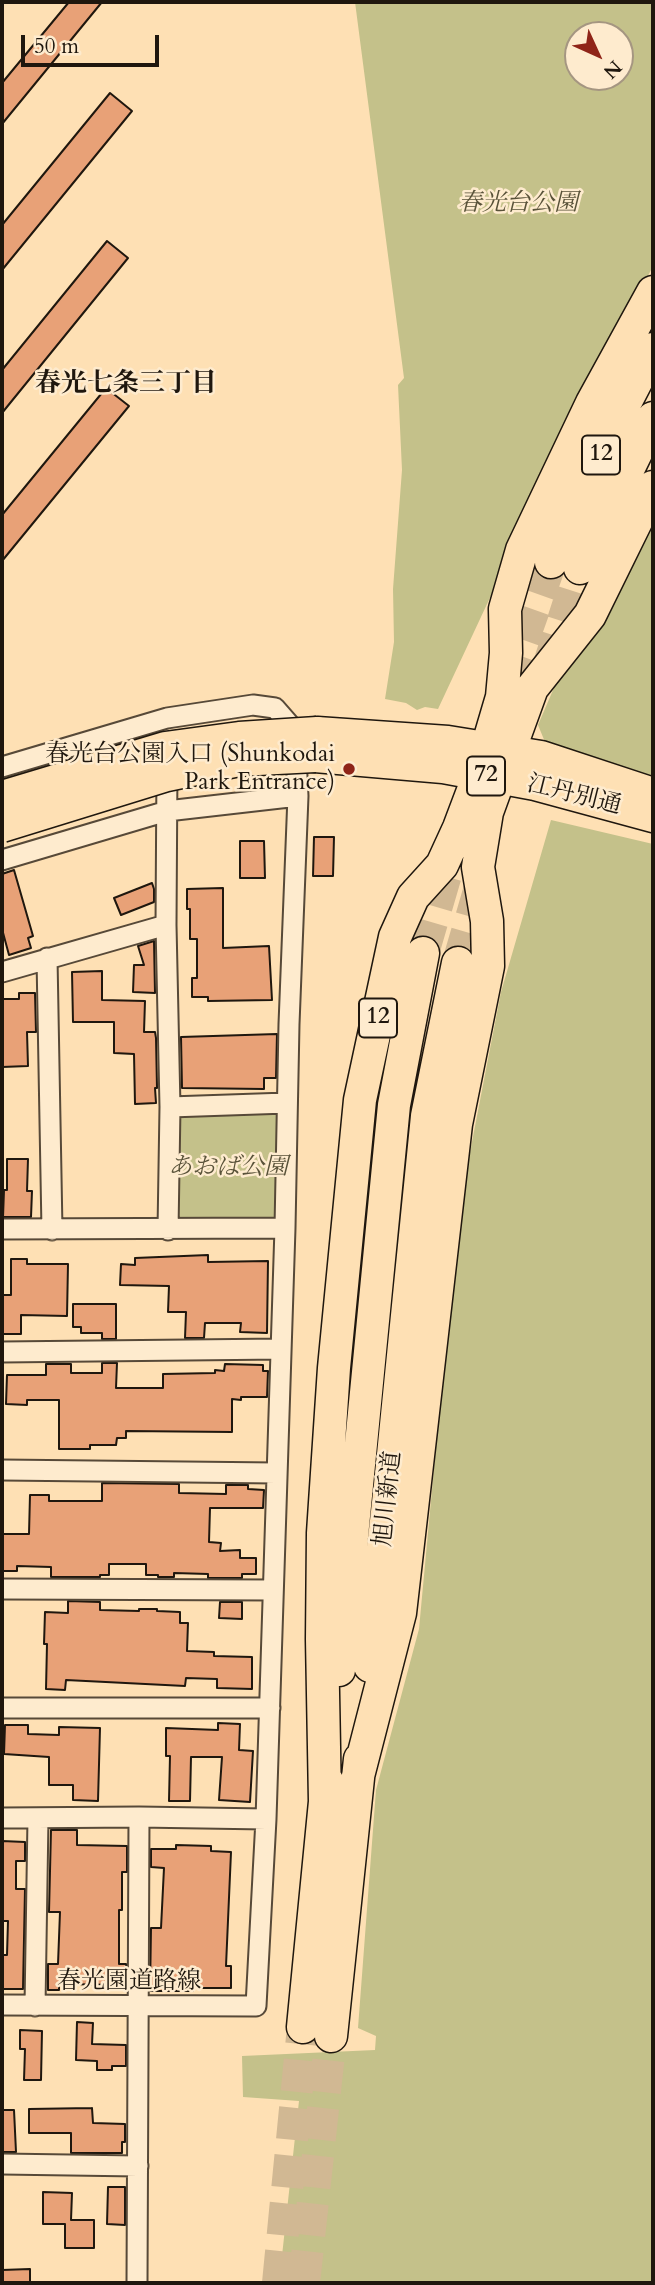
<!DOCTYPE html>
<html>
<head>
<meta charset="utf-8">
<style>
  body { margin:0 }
  #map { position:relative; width:655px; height:2285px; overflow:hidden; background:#fee0b4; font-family:Cardo,serif }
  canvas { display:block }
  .frame { position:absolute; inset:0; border:4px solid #1f170e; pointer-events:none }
  .north { position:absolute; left:564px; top:21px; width:70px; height:70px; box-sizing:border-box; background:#feebce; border:2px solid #a59681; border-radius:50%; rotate:135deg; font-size:19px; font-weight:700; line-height:28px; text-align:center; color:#1f170e }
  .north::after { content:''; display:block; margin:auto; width:24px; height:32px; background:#8f2418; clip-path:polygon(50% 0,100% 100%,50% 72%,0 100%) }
  .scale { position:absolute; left:21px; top:35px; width:138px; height:32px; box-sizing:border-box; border:4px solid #1f170e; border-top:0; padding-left:9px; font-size:21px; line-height:24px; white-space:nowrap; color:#1f170e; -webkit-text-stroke:5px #feebce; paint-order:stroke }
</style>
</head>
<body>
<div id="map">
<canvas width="655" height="2285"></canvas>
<div class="frame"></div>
<div class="north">N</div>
<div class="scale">50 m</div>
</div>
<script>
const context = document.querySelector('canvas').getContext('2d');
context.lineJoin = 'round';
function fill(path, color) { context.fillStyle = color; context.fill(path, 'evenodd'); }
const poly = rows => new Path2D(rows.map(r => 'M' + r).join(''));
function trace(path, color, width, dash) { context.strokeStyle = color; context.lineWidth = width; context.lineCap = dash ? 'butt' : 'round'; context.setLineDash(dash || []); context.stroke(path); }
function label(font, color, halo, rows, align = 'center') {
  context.font = font + ' Cardo,"Noto Serif JP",serif'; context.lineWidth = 5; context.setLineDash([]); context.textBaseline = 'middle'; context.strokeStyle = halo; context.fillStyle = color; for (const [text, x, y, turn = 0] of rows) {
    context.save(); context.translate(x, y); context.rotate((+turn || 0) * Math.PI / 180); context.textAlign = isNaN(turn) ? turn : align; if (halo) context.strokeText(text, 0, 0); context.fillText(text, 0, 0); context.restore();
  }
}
fill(poly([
  [355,2,653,2,653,266,558,452,438,709,425,707,417,710,406,703,385,699,394,642,393,589,402,470,398,385,404,378],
  [578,35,620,35,620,77,578,77],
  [653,515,653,784,562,755,545,742,538,725,562,669,604,622],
  [551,820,653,844,653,2283,279,2283,299,2101,243,2097,242,2056,375,2050,376,2036,358,2028,376,1790,419,1629,440,1404,465,1178,501,992],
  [287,1103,285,1228,168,1230,170,1107]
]), '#c4c18a');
const building = poly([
  [69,2,102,2,2,124,2,83,69,2],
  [110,93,132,111,2,270,2,225,110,93],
  [107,241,128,258,2,413,2,370,107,241],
  [106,388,129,406,2,561,2,515,106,388],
  [314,837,334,837,333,876,313,876,314,837],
  [240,841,264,841,265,878,240,878,240,841],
  [14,870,33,936,28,938,31,948,9,955,2,929,2,874,14,870],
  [152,883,154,889,154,902,121,915,114,898,152,883],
  [223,888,223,948,269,946,272,1000,208,1001,208,997,192,997,192,978,197,978,197,939,190,939,190,909,187,909,187,889,223,888],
  [154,941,155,993,133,992,134,965,144,965,138,946,154,941],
  [102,971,102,1000,145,1001,144,1032,155,1032,156,1038,157,1088,155,1088,156,1103,135,1104,134,1054,114,1053,114,1022,73,1022,72,972,102,971],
  [19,993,35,993,36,1032,27,1032,28,1066,2,1067,2,999,19,999,19,993],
  [277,1034,276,1078,264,1078,264,1089,182,1088,181,1037,277,1034],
  [7,1159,28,1159,27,1191,32,1191,31,1217,3,1217,4,1190,7,1190,7,1159],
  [208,1255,208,1262,268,1261,267,1333,240,1332,241,1323,205,1323,204,1338,185,1338,186,1312,168,1312,169,1286,120,1285,121,1264,135,1265,135,1258,208,1255],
  [11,1259,27,1259,27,1264,68,1264,67,1316,21,1315,21,1334,2,1334,2,1295,11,1295,11,1259],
  [73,1304,116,1304,116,1339,102,1339,102,1333,81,1333,81,1327,73,1327,73,1304],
  [102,1363,117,1363,116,1388,163,1388,163,1374,215,1373,215,1370,224,1371,225,1364,263,1365,263,1371,268,1371,267,1397,241,1397,241,1400,232,1399,232,1432,126,1431,126,1438,117,1438,116,1445,90,1445,90,1449,59,1449,59,1400,27,1400,27,1405,6,1404,7,1375,46,1375,46,1364,71,1364,71,1373,102,1373,102,1363],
  [102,1483,179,1484,179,1493,226,1494,226,1485,248,1485,248,1489,264,1490,263,1508,210,1508,209,1542,221,1543,220,1551,240,1550,240,1558,256,1558,256,1574,242,1574,242,1578,208,1578,208,1574,174,1573,174,1577,158,1577,158,1575,146,1575,146,1564,109,1564,109,1575,100,1575,100,1577,51,1577,51,1567,17,1566,17,1571,2,1571,2,1534,29,1534,30,1495,49,1495,49,1501,102,1501,102,1483],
  [68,1601,100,1602,100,1610,139,1611,139,1609,157,1609,157,1611,180,1612,180,1623,188,1623,187,1651,214,1652,214,1656,252,1657,252,1689,217,1688,217,1679,186,1678,185,1686,66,1680,65,1690,46,1689,47,1644,44,1644,45,1612,68,1613,68,1601],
  [220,1602,242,1602,242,1619,219,1618,220,1602],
  [218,1723,240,1724,239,1750,253,1751,250,1802,219,1800,222,1757,191,1757,190,1801,169,1801,170,1756,166,1756,166,1728,218,1730,218,1723],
  [5,1725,28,1725,28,1734,59,1735,59,1727,100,1728,98,1801,73,1800,73,1785,49,1785,49,1757,4,1754,5,1725],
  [51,1830,77,1830,77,1845,127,1846,127,1872,122,1872,122,1910,119,1910,119,1964,126,1964,126,1985,59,1984,59,1990,48,1990,48,1964,58,1964,60,1912,49,1912,51,1830],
  [2,1841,25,1842,25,1861,16,1861,16,1889,25,1889,23,1989,3,1989,3,1955,7,1955,8,1921,2,1921,2,1841],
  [176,1845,211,1846,211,1851,231,1852,226,1966,231,1966,231,1988,193,1988,193,1991,150,1991,151,1928,161,1928,164,1868,151,1867,151,1849,176,1849,176,1845],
  [77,2022,93,2023,92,2044,126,2045,126,2066,112,2066,112,2070,97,2070,97,2061,76,2060,77,2022],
  [20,2030,42,2031,41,2080,24,2080,25,2049,20,2049,20,2030],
  [92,2108,93,2123,125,2124,125,2142,122,2142,122,2153,71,2153,71,2133,29,2133,29,2109,92,2108],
  [2,2110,14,2110,16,2152,2,2152,2,2110],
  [108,2187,125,2187,125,2225,107,2224,108,2187],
  [43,2192,72,2193,71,2220,94,2220,94,2248,65,2248,65,2224,43,2224,43,2192],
  [30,2269,30,2283,2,2283,2,2270,30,2269]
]);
fill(building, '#e8a177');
trace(building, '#1f170e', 2);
trace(poly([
  [548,667,580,568],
  [507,685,551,562],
  [423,953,454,847],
  [458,963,483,877],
  [278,2283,303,2027],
  [304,2283,331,2036]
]), '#d1b893', 32, [32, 16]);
const minor = poly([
  [167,765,166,925,170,1107,168,1230],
  [2,767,167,718,253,705,275,708,289,724,295,738,298,796,289,1024,285,1228,266,1819,256,2006,2,2005],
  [2,860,167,811,298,796],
  [47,958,52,1230],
  [2,972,166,925],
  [170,1107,287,1103],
  [2,1229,285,1228],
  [2,1352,281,1349],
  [2,1470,276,1473],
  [2,1589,273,1590],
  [2,1708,270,1708],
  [2,1818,139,1817,266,1819],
  [35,2006,38,1818],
  [2,2164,138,2166],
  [137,2283,139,1817]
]);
const primary = poly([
  [317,732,448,741,541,756,653,793],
  [315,757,443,768,535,785,653,817]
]);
const trunk = poly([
  [551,562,621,411,653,349],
  [580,568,653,418],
  [370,1666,390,1485,427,1116,458,963],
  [339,1670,394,1105,423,953],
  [357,1780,400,1613,456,1124,488,966,487,921,478,867,487,812,532,688,590,615,653,487],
  [325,1802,322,1639,323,1533,334,1368,360,1100,395,937,413,897,442,865,459,828,479,775,502,697,506,653,505,609,522,550,592,403,653,292],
  [303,2027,327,1781],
  [331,2036,360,1759]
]);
trace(minor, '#574938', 23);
trace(primary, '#1f170e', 33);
trace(trunk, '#1f170e', 35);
trace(minor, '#feebce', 19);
trace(primary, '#fee0b4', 30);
trace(trunk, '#fee0b4', 32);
const primaryBridge = poly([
  [2,796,165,747,239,737,317,732],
  [2,827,167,776,239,761,315,757]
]);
trace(primaryBridge, '#1f170e', 33, []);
trace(primaryBridge, '#fee0b4', 30);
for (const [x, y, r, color] of [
  [349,769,7,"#8f2418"]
]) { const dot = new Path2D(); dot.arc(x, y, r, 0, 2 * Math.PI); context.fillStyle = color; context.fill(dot); trace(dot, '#feebce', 2.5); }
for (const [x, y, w] of [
  [601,455,38],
  [486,776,38],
  [378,1018,38]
]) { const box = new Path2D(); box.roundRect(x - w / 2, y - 19.5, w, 39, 5); context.fillStyle = '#feebce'; context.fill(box); trace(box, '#1f170e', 2); }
label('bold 23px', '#1f170e', null, [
  ["12",601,455],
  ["72",486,776],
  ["12",378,1018]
]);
label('italic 24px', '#595239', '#feebce', [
  ["春光台公園",518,204],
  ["あおば公園",228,1168]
]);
label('24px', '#1f170e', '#feebce', [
  ["春光台公園入口 (Shunkodai",335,755],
  ["Park Entrance)",335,783]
], 'right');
label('24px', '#1f170e', '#feebce', [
  ["江丹別通",574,796,14],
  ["旭川新道",389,1499,-84],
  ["春光園道路線",129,1982]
]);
label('bold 26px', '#1f170e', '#feebce', [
  ["春光七条三丁目",126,385]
]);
</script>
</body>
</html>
